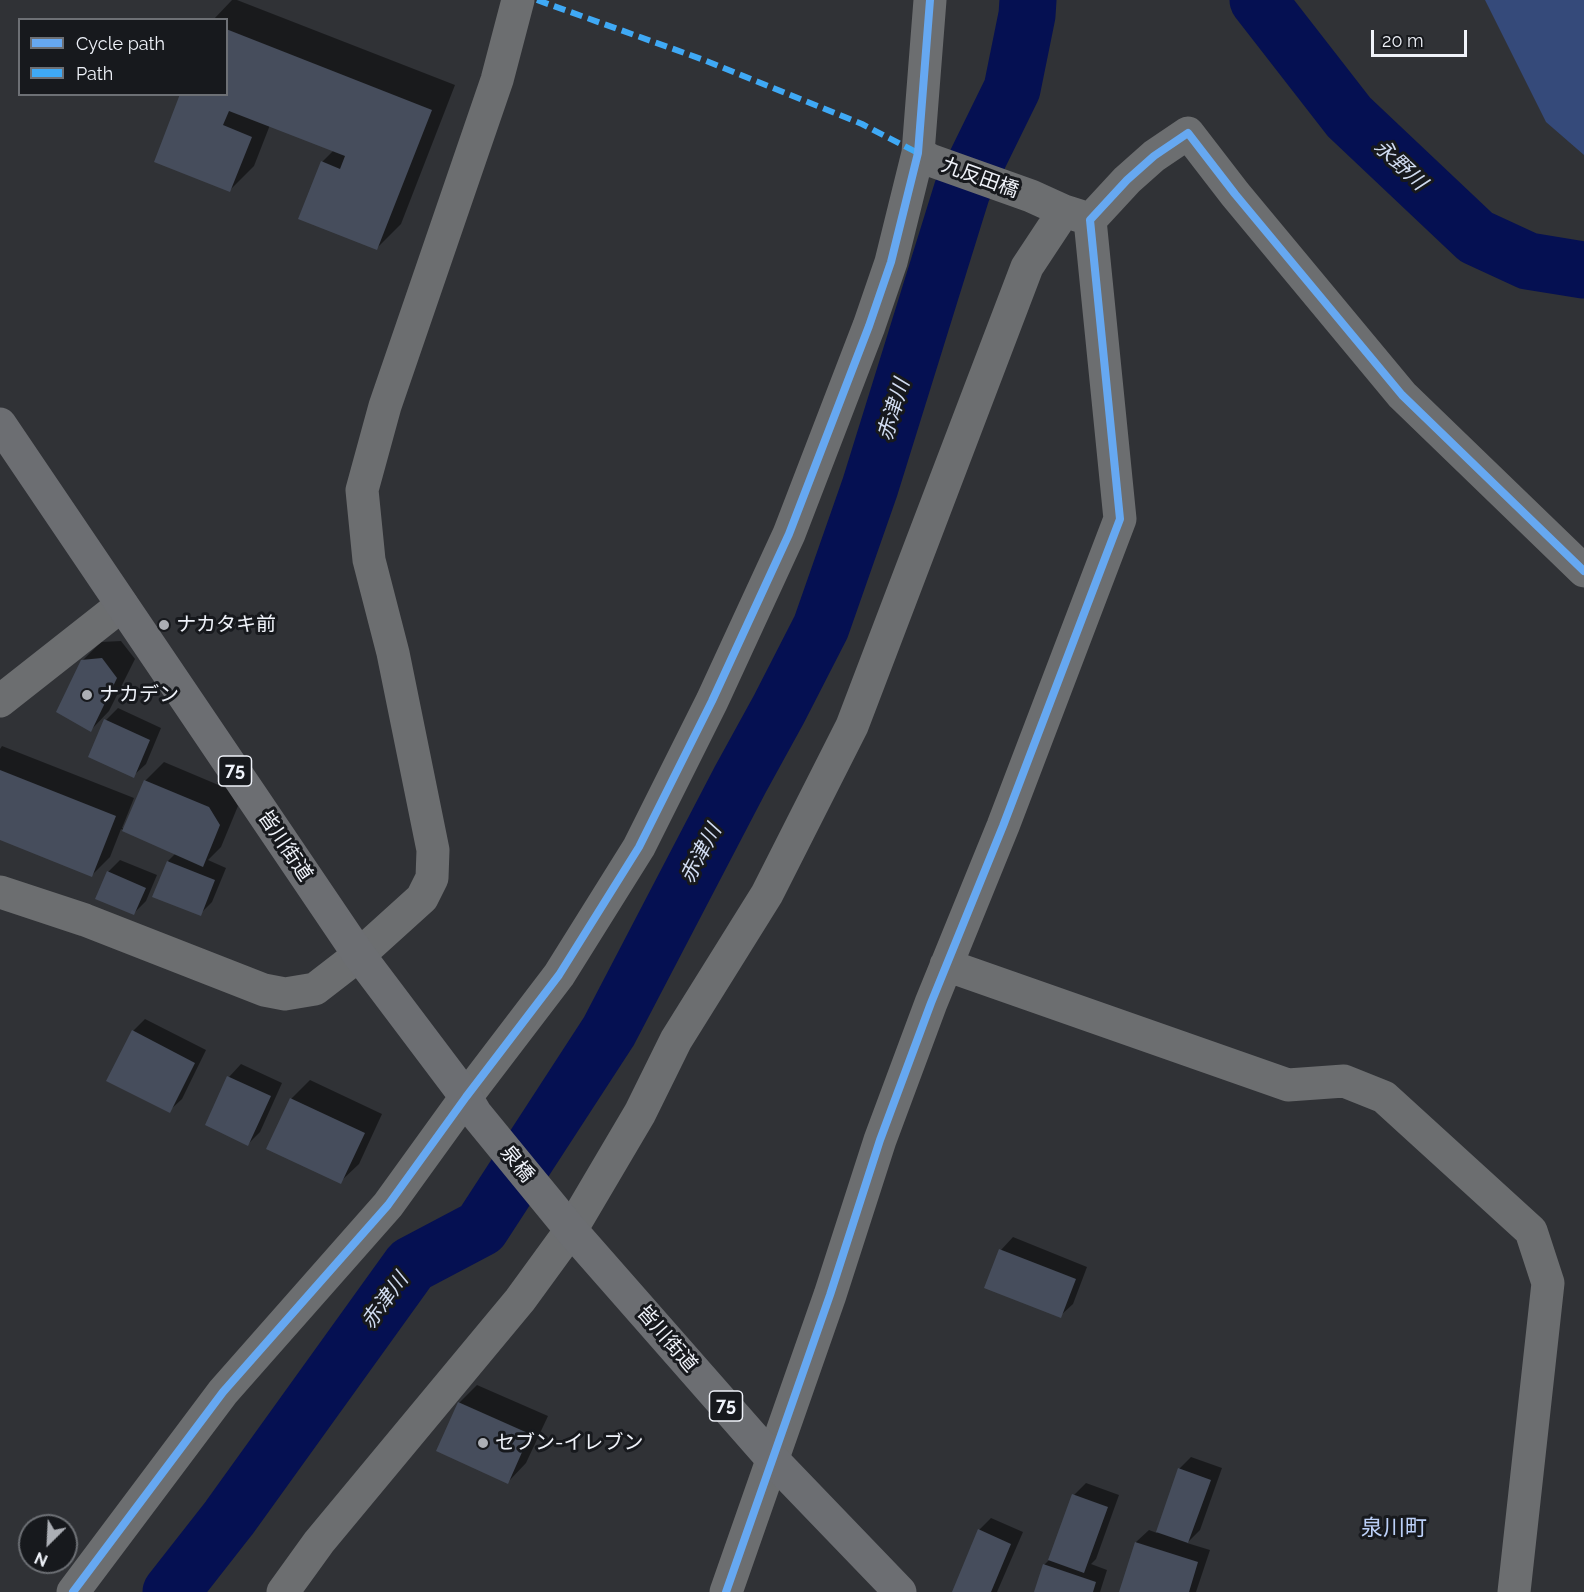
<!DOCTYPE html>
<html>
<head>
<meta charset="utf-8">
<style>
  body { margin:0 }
  #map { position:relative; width:1584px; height:1592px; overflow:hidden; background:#303236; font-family:Raleway,sans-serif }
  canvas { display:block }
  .legend { position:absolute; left:18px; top:18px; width:210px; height:78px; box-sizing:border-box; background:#17191d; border:2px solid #6d7075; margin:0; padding:8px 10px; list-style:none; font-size:18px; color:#eff2f9 }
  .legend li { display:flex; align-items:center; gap:12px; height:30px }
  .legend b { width:30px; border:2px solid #6d7075 }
  .north { position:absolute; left:18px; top:1514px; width:60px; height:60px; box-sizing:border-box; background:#17191d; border:2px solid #6d7075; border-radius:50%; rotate:204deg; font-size:16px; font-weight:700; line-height:24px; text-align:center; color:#eff2f9 }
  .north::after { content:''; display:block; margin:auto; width:21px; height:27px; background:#acafb5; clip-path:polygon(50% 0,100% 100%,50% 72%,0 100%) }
  .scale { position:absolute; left:1371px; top:30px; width:96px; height:27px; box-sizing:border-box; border:3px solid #eff2f9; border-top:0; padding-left:8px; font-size:18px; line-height:21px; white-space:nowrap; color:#eff2f9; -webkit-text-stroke:4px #17191d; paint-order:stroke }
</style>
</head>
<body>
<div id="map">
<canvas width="1584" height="1592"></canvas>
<ul class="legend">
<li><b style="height:8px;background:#66a8f1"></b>Cycle path</li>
<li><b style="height:8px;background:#3fa9f5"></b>Path</li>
</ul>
<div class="north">N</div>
<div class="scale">20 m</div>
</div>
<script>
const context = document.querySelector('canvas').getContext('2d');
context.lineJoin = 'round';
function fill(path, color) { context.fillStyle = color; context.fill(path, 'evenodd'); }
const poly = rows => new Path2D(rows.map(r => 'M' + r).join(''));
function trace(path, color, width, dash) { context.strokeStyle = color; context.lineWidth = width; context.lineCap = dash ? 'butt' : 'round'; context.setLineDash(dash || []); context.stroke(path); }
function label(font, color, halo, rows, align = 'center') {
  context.font = font + ' Raleway,"Noto Sans JP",sans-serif'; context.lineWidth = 6; context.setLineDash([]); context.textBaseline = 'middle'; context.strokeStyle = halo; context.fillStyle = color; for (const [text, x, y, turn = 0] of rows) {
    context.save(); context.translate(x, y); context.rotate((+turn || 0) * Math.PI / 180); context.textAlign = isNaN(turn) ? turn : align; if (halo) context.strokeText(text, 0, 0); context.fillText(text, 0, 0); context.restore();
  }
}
fill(poly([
  [1485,0,1584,0,1584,155,1546,122]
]), '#354a7a');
fill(poly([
  [232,0,237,0,455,85,401,224,377,248,322,162,334,150,270,125,254,166,230,190,155,161,226,94,226,20,213,20],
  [121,641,135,659,109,711,91,730,82,661,101,642],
  [118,708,161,728,146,764,133,776,106,720],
  [2,746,134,798,122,828,124,829,145,781,164,762,228,789,238,806,221,847,208,860,226,868,212,902,200,914,168,861,176,853,121,829,110,857,92,875,0,839,0,749],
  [120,860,157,875,146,901,133,914,108,872],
  [145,1019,206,1050,182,1099,169,1111,133,1031],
  [241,1064,282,1083,260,1132,248,1144,207,1124,229,1077],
  [310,1080,382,1114,359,1164,340,1182,291,1099],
  [1013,1237,1087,1267,1073,1304,1060,1316,986,1287,1001,1250],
  [477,1385,548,1416,526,1463,508,1482,459,1403],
  [1191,1457,1222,1468,1200,1530,1187,1543,1210,1550,1196,1592,1120,1592,1136,1542,1149,1530,1157,1533,1179,1469],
  [1086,1483,1119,1495,1096,1559,1091,1564,1107,1570,1100,1592,1035,1592,1044,1565,1050,1559,1074,1495],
  [991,1518,1023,1532,997,1592,953,1592,979,1530]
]), '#0007');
trace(poly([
  [1258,0,1349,117,1476,237,1528,261,1584,270],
  [171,1592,229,1518,411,1265,481,1228,609,1031,740,780,779,709,821,627,870,487,962,191,1012,89,1027,15,1028,0]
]), '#051052', 57);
fill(poly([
  [226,29,432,110,377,250,298,219,321,161,340,169,345,156,229,111,223,125,252,137,230,192,154,162,180,94,226,94],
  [102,658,117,678,91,732,56,712,81,660],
  [104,719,150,740,134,778,88,757],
  [0,770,116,816,92,877,0,840],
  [144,780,209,807,220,825,203,867,122,831],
  [167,861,215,880,201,916,152,897],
  [107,871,146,888,134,915,95,899],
  [132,1030,195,1063,170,1113,106,1081],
  [227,1076,271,1096,248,1146,205,1125],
  [290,1098,365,1133,341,1184,266,1149],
  [999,1249,1076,1279,1061,1318,984,1288],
  [458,1402,530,1434,508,1484,436,1451],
  [1178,1468,1211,1480,1188,1543,1156,1532],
  [1072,1494,1108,1507,1084,1573,1048,1560],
  [978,1529,1011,1544,991,1592,952,1592],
  [1135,1542,1198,1562,1189,1592,1119,1592],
  [1043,1564,1096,1582,1093,1592,1034,1592]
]), '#464d5c');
trace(poly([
  [918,153,930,160,1031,196,1064,211,1083,217],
  [0,701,122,605],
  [0,892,85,920,264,990,285,994,315,989,359,955,422,898,432,878,433,850,393,653,369,560,362,490,385,406,497,80,518,0],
  [946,965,1288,1085,1344,1081,1384,1097,1531,1231,1548,1283,1514,1592],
  [73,1592,223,1392,388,1205,466,1097,559,975,639,847,712,701,789,534,869,326,891,262,918,153,930,0],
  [283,1592,319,1542,520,1300,571,1230,640,1113,676,1040,767,894,852,726,1027,267,1064,211],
  [726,1592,830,1295,880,1140,931,1003,1003,826,1120,519,1090,220,1127,180,1154,156,1188,133,1235,194,1402,395,1584,571]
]), '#6c6e70', 33);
trace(poly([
  [0,424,359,955,466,1097,476,1114,571,1230,773,1460,900,1592]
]), '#6c6e72', 33);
trace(poly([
  [537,0,704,60,862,124,918,153]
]), '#3fa9f5', 6, [12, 6]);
trace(poly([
  [73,1592,223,1392,388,1205,466,1097,559,975,639,847,712,701,789,534,869,326,891,262,918,153,930,0],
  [726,1592,830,1295,880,1140,931,1003,1003,826,1120,519,1090,220,1127,180,1154,156,1188,133,1235,194,1402,395,1584,571]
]), '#66a8f1', 8);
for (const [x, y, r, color] of [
  [164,625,6,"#acafb5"],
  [87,695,6,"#acafb5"],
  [483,1443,6,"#acafb5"]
]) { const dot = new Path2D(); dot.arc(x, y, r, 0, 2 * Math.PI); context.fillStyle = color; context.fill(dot); trace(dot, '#17191d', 2); }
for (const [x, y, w] of [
  [235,771,33],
  [726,1406,33]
]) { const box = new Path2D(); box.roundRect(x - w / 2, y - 15, w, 30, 4.5); context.fillStyle = '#17191d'; context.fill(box); trace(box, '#eff2f9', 1.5); }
label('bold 18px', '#eff2f9', null, [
  ["75",235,771],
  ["75",726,1406]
]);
label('20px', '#eff2f9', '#17191d', [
  ["九反田橋",980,178,20],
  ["皆川街道",285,846,56],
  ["泉橋",517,1164,51],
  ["皆川街道",667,1339,49]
]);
label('20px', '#eff2f9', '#17191d', [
  ["ナカタキ前",176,625],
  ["ナカデン",99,695],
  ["セブン-イレブン",495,1443]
], 'left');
label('italic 21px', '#d0dbf0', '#17191d', [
  ["永野川",1400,165,43],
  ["赤津川",894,410,-73],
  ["赤津川",701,854,-62],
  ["赤津川",385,1301,-54]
]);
label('22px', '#bcd0f8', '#17191d', [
  ["泉川町",1394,1528]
]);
</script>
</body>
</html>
